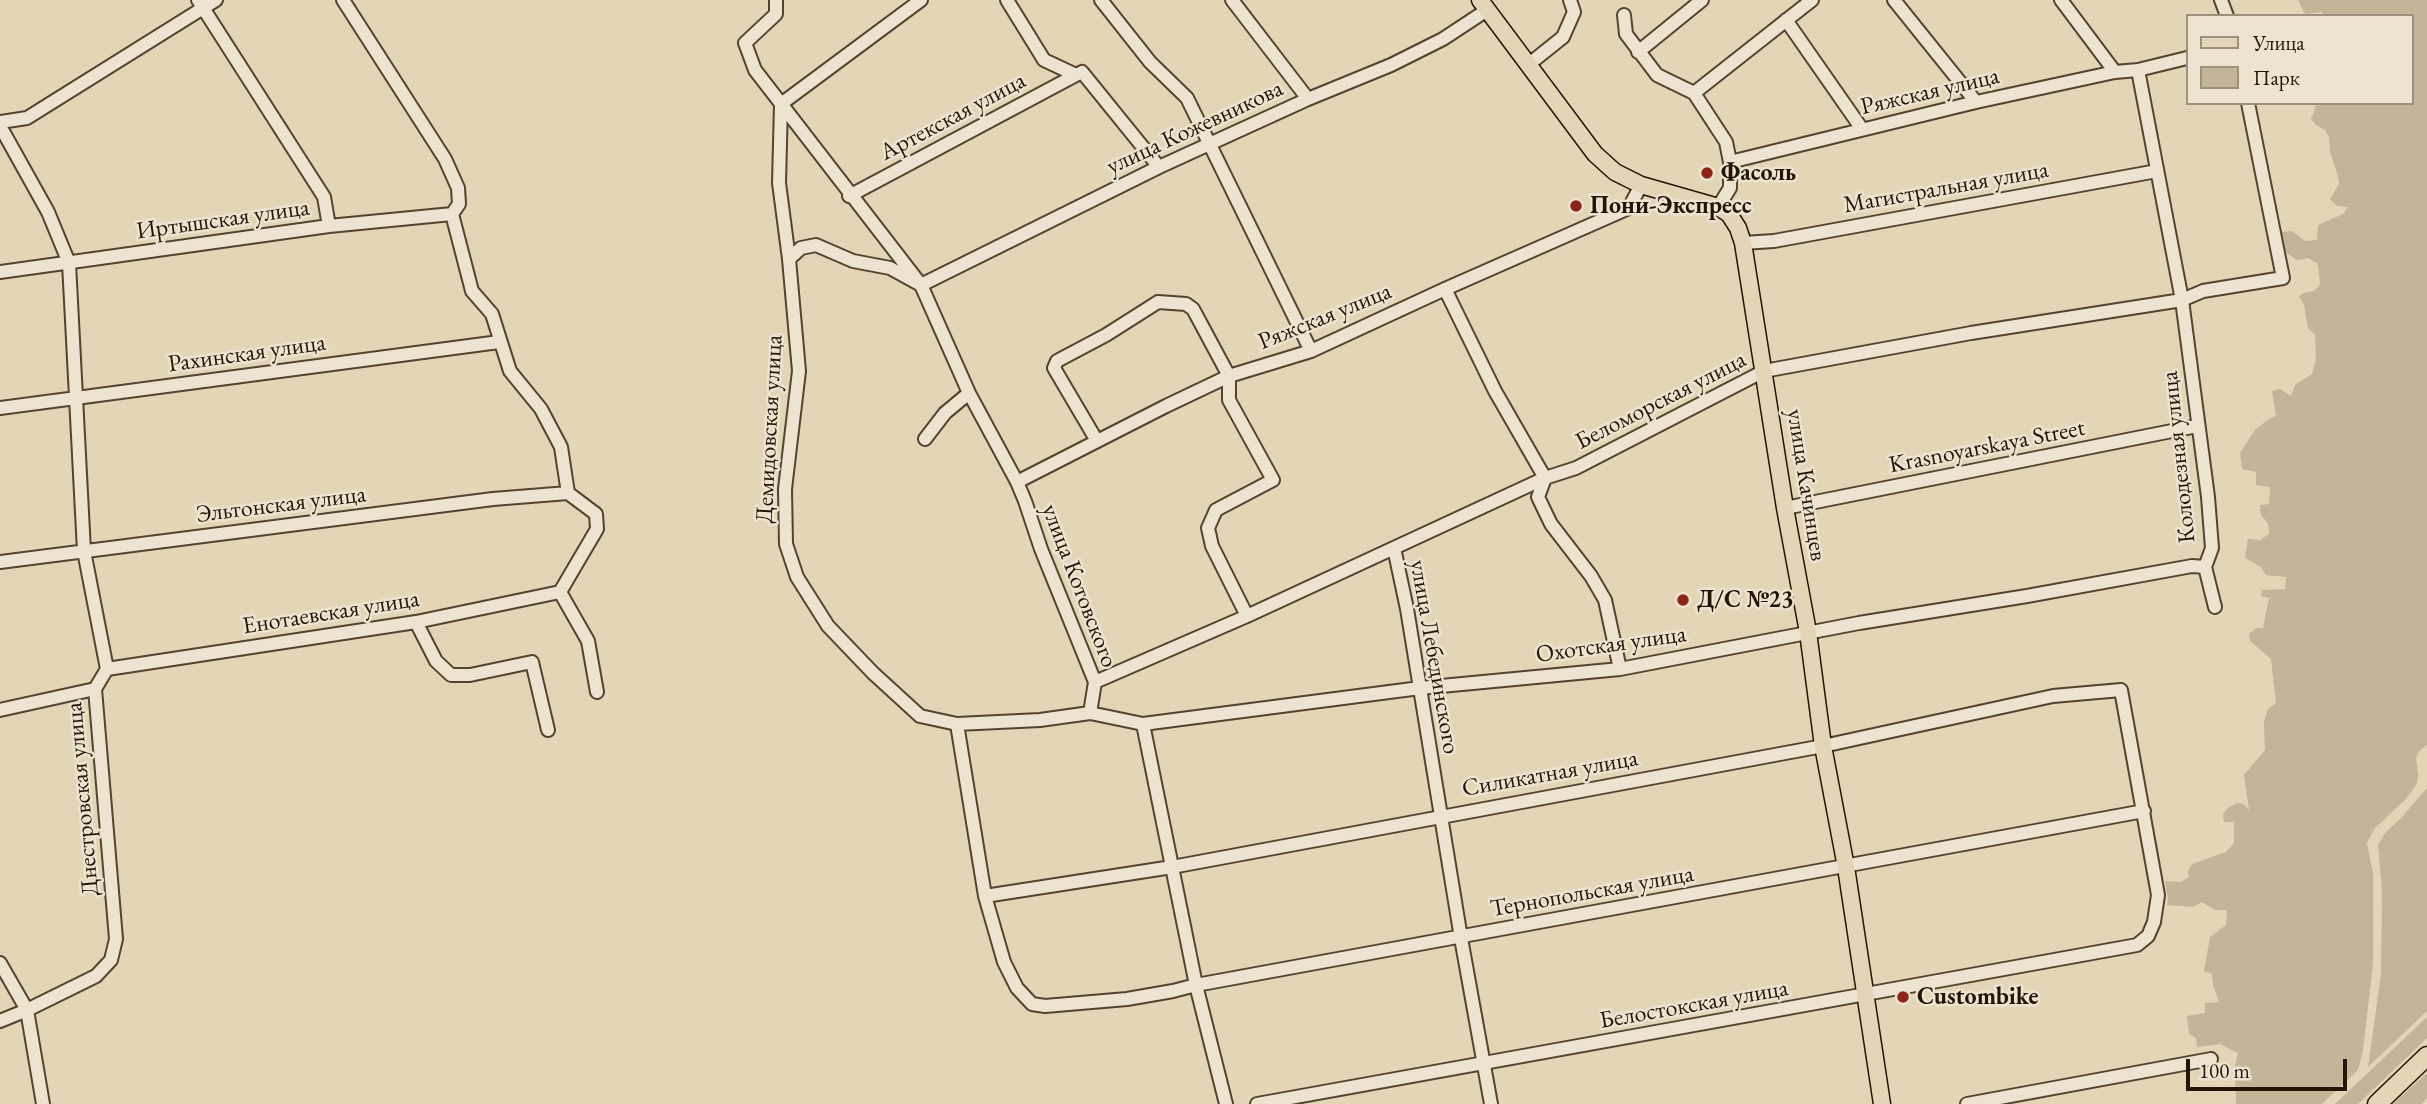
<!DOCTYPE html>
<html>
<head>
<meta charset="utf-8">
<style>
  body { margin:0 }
  #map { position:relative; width:2427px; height:1104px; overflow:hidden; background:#e2d6b7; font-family:"EB Garamond",serif }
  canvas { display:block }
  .legend { position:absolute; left:2186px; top:14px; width:228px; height:91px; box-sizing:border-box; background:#ece4d0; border:2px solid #9c917d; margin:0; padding:9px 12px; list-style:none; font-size:21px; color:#251400 }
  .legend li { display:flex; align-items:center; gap:14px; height:35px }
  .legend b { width:35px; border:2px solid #9c917d }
  .scale { position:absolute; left:2186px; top:1059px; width:161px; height:32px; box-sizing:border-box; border:4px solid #251400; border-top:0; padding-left:9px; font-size:21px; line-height:24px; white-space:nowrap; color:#251400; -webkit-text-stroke:5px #ece4d0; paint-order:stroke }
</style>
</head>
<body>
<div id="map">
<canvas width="2427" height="1104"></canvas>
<ul class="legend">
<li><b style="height:9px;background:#e2d6b7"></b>Улица</li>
<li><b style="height:19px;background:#c2b598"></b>Парк</li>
</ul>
<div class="scale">100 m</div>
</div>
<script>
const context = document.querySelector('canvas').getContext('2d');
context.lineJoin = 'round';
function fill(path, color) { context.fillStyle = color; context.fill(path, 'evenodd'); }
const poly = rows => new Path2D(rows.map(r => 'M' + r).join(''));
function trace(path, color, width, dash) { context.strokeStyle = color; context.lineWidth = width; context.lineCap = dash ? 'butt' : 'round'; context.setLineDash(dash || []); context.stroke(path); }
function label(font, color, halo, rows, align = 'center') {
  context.font = font + ' "EB Garamond",serif'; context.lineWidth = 5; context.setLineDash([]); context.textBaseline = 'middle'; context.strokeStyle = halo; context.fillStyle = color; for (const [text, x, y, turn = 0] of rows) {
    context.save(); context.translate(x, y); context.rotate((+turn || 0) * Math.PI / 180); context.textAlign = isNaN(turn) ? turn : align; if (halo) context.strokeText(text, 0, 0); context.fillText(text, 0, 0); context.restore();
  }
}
fill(poly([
  [2298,0,2427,0,2427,745,2419,751,2416,758,2418,774,2417,784,2405,800,2375,828,2367,843,2373,873,2373,964,2363,1050,2358,1070,2322,1104,2236,1104,2235,1065,2238,1053,2220,1044,2197,1047,2196,1038,2189,1034,2187,1016,2205,1013,2205,1003,2219,1002,2213,985,2212,974,2204,971,2210,937,2226,925,2227,910,2215,910,2202,902,2193,907,2167,905,2168,899,2165,881,2181,882,2189,877,2188,871,2192,864,2226,852,2234,843,2234,822,2224,822,2223,814,2229,807,2238,803,2243,804,2249,810,2244,775,2265,750,2264,721,2268,709,2276,703,2271,659,2250,641,2249,634,2256,628,2263,628,2269,598,2261,596,2262,590,2285,589,2286,577,2266,575,2261,567,2245,558,2248,539,2260,540,2269,534,2268,523,2261,515,2260,505,2269,504,2270,487,2256,485,2256,472,2242,469,2240,453,2255,430,2270,418,2276,416,2272,391,2280,389,2291,396,2295,385,2312,374,2316,360,2315,334,2308,329,2304,305,2299,296,2304,293,2314,291,2320,285,2318,264,2308,258,2297,260,2288,254,2282,248,2282,232,2292,231,2305,241,2317,240,2318,225,2343,214,2348,207,2337,206,2330,199,2339,184,2338,176,2330,152,2329,137,2325,130,2316,125,2311,119,2317,103,2411,103,2411,16,2324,16,2322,12,2305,14],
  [2427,788,2427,1011,2368,1067,2381,974,2382,891,2378,845,2385,833,2401,818],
  [2427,1017,2427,1038,2358,1104,2335,1104],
  [2427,1073,2427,1098,2422,1104,2393,1104]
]), '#c2b598');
const minor = poly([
  [198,0,324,197,329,226],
  [343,0,445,159,458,188,459,204,452,214,472,291,492,314,510,371,541,409,561,447,568,493,596,514,597,529,560,592],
  [776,0,776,14,745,43,755,70,921,285,969,393,1017,482,1025,501,1041,549,1095,682,1090,713],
  [1007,0,1044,60,1076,75,1082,72,1159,167],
  [1101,0,1150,62,1187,98,1311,351],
  [1232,0,1308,99],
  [1894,0,1976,102],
  [2061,0,2115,72],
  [2221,0,2227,16],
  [1624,15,1626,34,1657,75,1694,93,1726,142,1730,162],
  [1786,20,1862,129],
  [1638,52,1702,0],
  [1528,65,1563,37,1574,12,1570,0],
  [2138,70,2182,300,2208,497,2212,548,2205,567,2215,607],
  [1694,93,1812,0],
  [781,104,779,183,789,259,799,371,785,489,786,544,797,577,828,626,873,673,920,716,957,724,1040,720,1090,713,1143,724,1420,688,1620,669,1859,623,2027,596,2192,566,2205,567],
  [781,104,921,0],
  [0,122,27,118,216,0],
  [0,126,48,212,69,263,84,551,107,669,95,689,116,939,111,960,96,976,27,1010,43,1104],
  [849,196,1076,75],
  [1718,207,1730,188,1730,162,1976,102,2115,72,2138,70,2187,58],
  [1743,243,1774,241,2157,171],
  [789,259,801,248,816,245,853,261,890,268,921,285,1159,167,1308,99,1391,65,1443,39,1487,10],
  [0,272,329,226,452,214],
  [1445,289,1495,391,1545,478,1538,497,1551,524,1591,576,1605,600,1620,669],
  [0,408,499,342],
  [925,439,945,413,969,393],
  [1097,441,1054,368,1057,361,1106,335,1158,302,1186,304,1193,309,1229,376,1229,400,1273,480,1216,510,1208,528,1212,546,1247,616],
  [1017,482,1166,406,1229,376,1311,351,1445,289,1629,208,1641,185],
  [1785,508,2197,426],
  [1394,548,1407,609,1461,938,1491,1104],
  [0,562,493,499,568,493],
  [560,592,588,641,597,692],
  [416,622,436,661,451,675,470,675,532,662,548,730],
  [107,669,416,622,560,592],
  [1095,682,1247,616,1545,478,1576,468,1764,371,1971,333,2182,300,2203,291,2283,278,2248,103],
  [0,710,95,689],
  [957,724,985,896,1004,962,1017,988,1032,1004,1045,1006,1127,999,1173,991,1196,985,2144,811],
  [1143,724,1196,985,1226,1104],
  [985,896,1172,867,1823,746,2053,696,2121,690,2158,895,2154,922,2148,936,2137,945,1257,1104],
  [0,963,27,1010,0,1021],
  [1967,1104,2211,1059]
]);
const major = poly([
  [1480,0,1595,154,1615,172,1641,185,1718,207,1729,214,1738,228,1743,243,1785,508,1808,632,1823,746,1846,867,1882,1104]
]);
const highway = poly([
  [2377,1104,2427,1056]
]);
trace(minor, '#54442e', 16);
trace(major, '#251400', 19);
trace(highway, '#251400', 21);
trace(minor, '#ece4d0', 12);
trace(major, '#e2d6b7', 16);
trace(highway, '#e2d6b7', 18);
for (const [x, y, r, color] of [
  [1707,173,7,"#8f2418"],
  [1576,206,7,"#8f2418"],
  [1683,600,7,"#8f2418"],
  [1903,997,7,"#8f2418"]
]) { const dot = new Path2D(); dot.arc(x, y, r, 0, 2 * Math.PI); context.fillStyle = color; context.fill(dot); trace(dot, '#ece4d0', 2.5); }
label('24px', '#251400', '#ece4d0', [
  ["Ряжская улица",1930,92,-13],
  ["Артекская улица",953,117,-28],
  ["улица Кожевникова",1195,128,-25],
  ["Магистральная улица",1946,188,-10],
  ["Иртышская улица",223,220,-8],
  ["Ряжская улица",1325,317,-22],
  ["Рахинская улица",247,354,-8],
  ["Беломорская улица",1661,401,-27],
  ["Демидовская улица",770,429,-87],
  ["Krasnoyarskaya Street",1987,447,-11],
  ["Колодезная улица",2179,457,-96],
  ["улица Качинцев",1806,485,81],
  ["Эльтонская улица",281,505,-7],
  ["улица Котовского",1079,586,69],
  ["Енотаевская улица",331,613,-9],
  ["Охотская улица",1611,645,-8],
  ["улица Лебединского",1434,657,80],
  ["Силикатная улица",1550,774,-10],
  ["Днестровская улица",83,799,-95],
  ["Тернопольская улица",1592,892,-10],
  ["Белостокская улица",1694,1005,-10]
]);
label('bold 24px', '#251400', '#ece4d0', [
  ["Фасоль",1721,173],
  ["Пони-Экспресс",1590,206],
  ["Д/С №23",1697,600],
  ["Custombike",1917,997]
], 'left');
</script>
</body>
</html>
